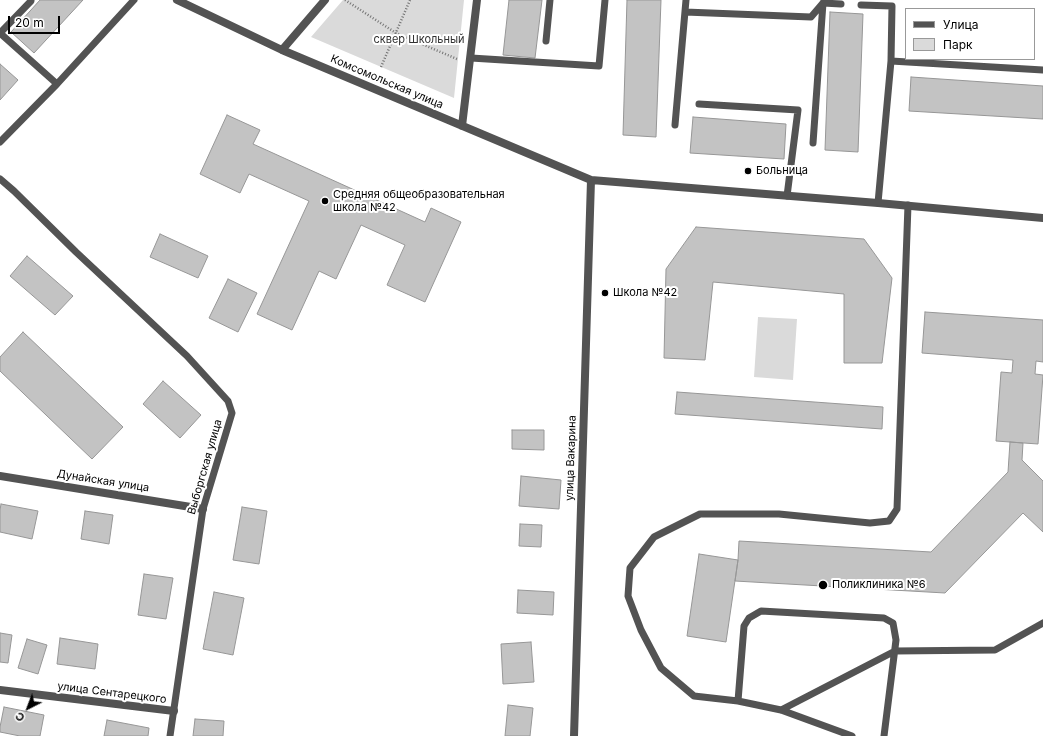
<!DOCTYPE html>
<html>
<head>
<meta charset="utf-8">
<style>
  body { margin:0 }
  #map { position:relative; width:1043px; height:736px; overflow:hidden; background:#fff; font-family:Inter,sans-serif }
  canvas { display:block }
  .legend { position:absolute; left:905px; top:8px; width:130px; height:52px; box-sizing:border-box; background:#fff; border:1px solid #999; margin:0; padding:5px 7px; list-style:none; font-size:12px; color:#000 }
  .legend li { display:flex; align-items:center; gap:8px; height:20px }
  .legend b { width:20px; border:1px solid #999 }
  .north { position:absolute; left:8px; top:688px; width:40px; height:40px; -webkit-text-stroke:3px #fff; paint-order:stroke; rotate:222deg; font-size:11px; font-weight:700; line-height:16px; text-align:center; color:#000 }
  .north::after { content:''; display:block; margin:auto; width:14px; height:18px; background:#000; clip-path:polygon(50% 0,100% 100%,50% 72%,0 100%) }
  .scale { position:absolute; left:8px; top:16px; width:52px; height:18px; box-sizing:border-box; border:2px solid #000; border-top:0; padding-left:5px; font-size:12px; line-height:14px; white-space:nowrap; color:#000; -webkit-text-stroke:3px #fff; paint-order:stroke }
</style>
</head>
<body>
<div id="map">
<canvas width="1043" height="736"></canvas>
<ul class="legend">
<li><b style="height:5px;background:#535353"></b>Улица</li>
<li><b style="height:11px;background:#dadada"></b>Парк</li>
</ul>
<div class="north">С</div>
<div class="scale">20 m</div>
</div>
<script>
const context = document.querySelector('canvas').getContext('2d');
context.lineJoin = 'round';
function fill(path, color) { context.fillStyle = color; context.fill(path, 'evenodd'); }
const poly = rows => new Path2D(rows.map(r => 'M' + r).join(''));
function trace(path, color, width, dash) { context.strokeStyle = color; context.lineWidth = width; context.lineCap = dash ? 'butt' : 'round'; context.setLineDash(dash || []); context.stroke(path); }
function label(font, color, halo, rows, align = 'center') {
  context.font = font + ' Inter,sans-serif'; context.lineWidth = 4; context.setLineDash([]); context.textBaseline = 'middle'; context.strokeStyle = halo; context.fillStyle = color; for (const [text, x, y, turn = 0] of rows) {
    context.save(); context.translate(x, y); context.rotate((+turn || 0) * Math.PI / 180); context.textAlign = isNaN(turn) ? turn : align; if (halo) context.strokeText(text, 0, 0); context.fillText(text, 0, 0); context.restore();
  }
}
fill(poly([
  [343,0,464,0,454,98,311,37],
  [758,317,797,319,793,380,754,377]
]), '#dadada');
const building = poly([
  [40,0,83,0,34,53,11,32,40,0],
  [509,0,542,0,535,58,503,55,509,0],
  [627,0,661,0,656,137,623,135,627,0],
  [830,12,863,14,858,152,825,150,830,12],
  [0,64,18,80,0,100,0,64],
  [911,77,1043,86,1043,119,909,111,911,77],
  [227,115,260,130,253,144,425,222,431,208,461,222,425,302,387,285,405,245,361,225,336,279,319,271,292,330,257,314,309,201,249,174,240,193,200,174,227,115],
  [693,117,786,124,784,159,690,153,693,117],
  [696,227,864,239,892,278,882,363,844,363,844,294,713,282,705,360,664,358,666,269,696,227],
  [160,234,208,256,198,278,150,257,160,234],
  [27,256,73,296,55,315,10,276,27,256],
  [228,279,257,293,238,332,209,318,228,279],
  [925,312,1043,320,1043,362,1036,361,1035,374,1043,375,1038,444,996,441,1001,372,1012,373,1013,360,922,353,925,312],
  [23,332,123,427,92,459,0,371,0,357,23,332],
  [163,381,201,415,180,438,143,404,163,381],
  [677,392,883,407,882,429,675,414,677,392],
  [512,430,544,430,544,450,512,449,512,430],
  [1010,442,1023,443,1022,460,1043,481,1043,532,1023,513,945,593,735,581,738,560,739,541,931,552,1008,472,1010,442],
  [521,476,561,480,559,509,519,506,521,476],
  [1,504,38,511,32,539,0,532,0,510,1,504],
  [242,507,267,511,259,564,233,560,242,507],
  [85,511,113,515,109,544,81,539,85,511],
  [520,524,542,525,541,547,519,546,520,524],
  [699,554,738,560,726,642,687,636,699,554],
  [144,574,173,578,166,619,138,615,144,574],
  [518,590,554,592,553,615,517,613,518,590],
  [214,592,244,598,233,655,203,649,214,592],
  [0,633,12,635,8,663,0,662,0,633],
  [60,638,98,644,95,669,57,664,60,638],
  [27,639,47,645,38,674,18,668,27,639],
  [531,642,534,682,503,684,501,644,531,642],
  [508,705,533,708,530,736,505,736,508,705],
  [4,707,44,715,40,736,20,736,0,732,0,727,4,707],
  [195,719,224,721,223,736,193,736,195,719],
  [107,720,149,728,148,736,104,736,107,720]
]);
fill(building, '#c3c3c3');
trace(building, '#979797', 1);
trace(poly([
  [345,0,396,33,457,59],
  [381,67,410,0]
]), '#757575', 2.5, [1, 2]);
trace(poly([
  [31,0,31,1,0,33,57,84],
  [861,5,892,6,891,61],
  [685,12,811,17,823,3,841,4],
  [546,41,550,0],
  [471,58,599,66,605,0],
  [699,104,798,110,787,196],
  [675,125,686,0],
  [0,142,57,84,134,0],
  [813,143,823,3],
  [0,179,14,191,76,252,187,356,228,401,232,413,203,509,170,736],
  [878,203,891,61,1043,70],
  [738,701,744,626,749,618,761,611,884,618,893,623,896,640,884,736],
  [781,710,895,651,995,650,1043,623],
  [852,736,781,710,738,701,694,696,661,668,641,630,628,596,630,568,654,537,700,514,779,514,870,523,889,521,897,509,908,205]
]), '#535353', 7);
trace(poly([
  [0,476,203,509],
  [0,690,174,711]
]), '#535353', 8);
trace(poly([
  [177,0,282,50,591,180,878,203,1043,218],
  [282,50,325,0],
  [462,126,477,0],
  [574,736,591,180]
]), '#535353', 8);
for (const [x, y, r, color] of [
  [748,171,4,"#000"],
  [325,201,4,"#000"],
  [605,293,4,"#000"],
  [823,585,5,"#000"]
]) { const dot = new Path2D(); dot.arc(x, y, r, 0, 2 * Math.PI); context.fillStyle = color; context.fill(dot); trace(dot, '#fff', 1.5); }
label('11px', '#313131', '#fff', [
  ["сквер Школьный",419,40]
]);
label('11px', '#000', '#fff', [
  ["Комсомольская улица",387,82,23],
  ["улица Вакарина",571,458,-88],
  ["Выборгская улица",205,467,-74],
  ["Дунайская улица",103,481,9],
  ["улица Сентарецкого",112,693,7]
]);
label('11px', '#000', '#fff', [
  ["Больница",756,171],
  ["Средняя общеобразовательная",333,195],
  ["школа №42",333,208],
  ["Школа №42",613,293],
  ["Поликлиника №6",832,585]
], 'left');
</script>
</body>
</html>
